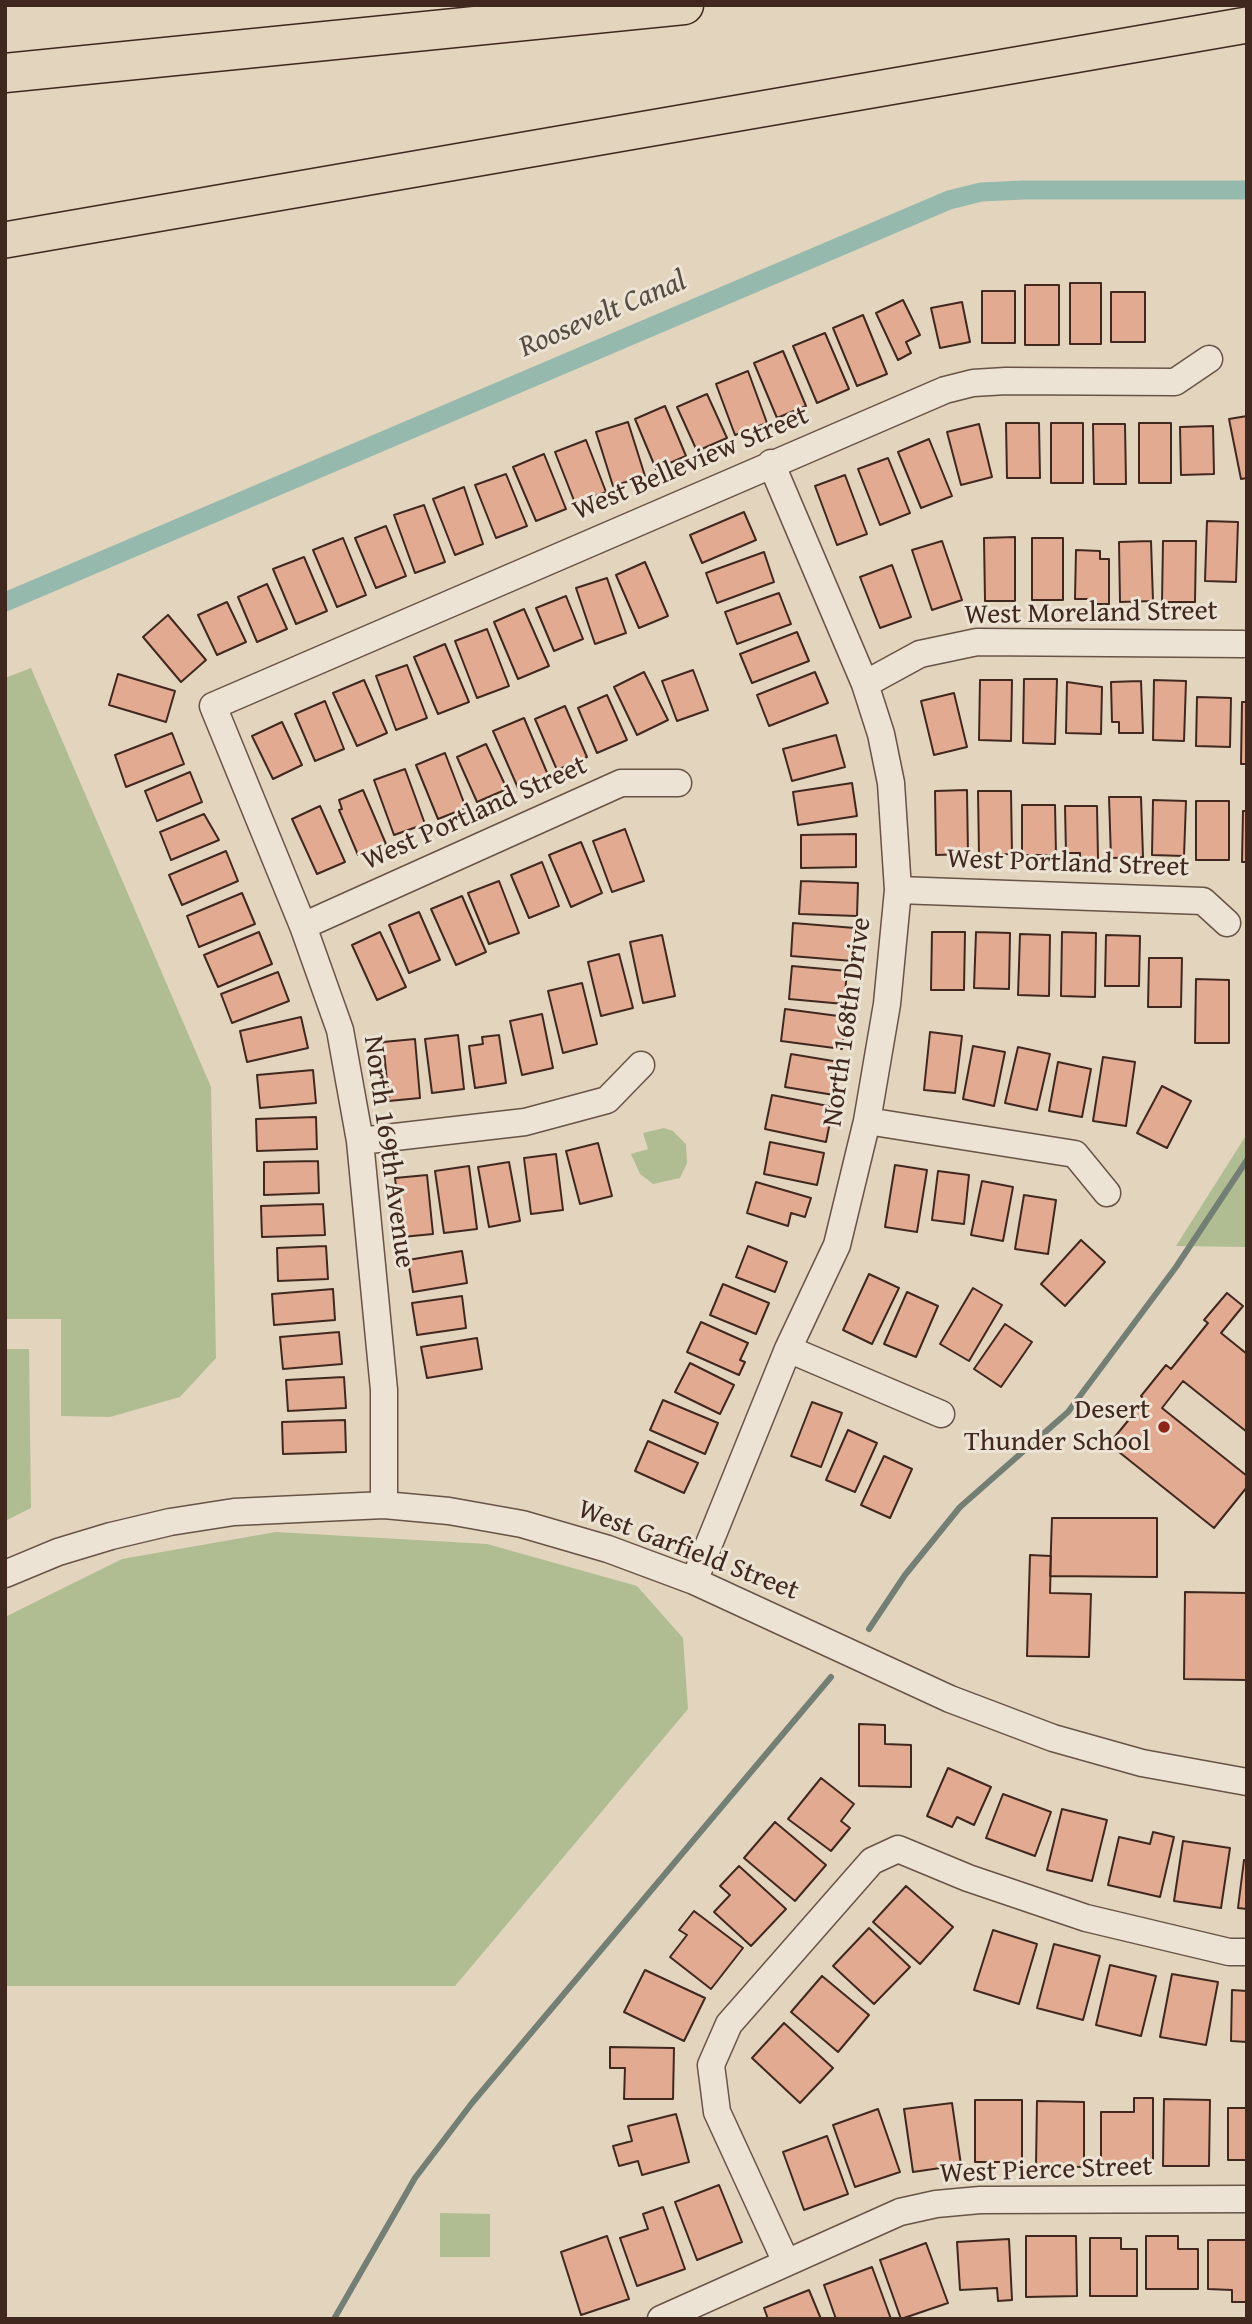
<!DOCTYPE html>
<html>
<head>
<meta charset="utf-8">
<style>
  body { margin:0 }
  #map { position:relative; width:1252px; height:2324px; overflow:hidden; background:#e2d4bd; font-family:"Gentium Book Plus",serif }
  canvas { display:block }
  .frame { position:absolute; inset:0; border:7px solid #40281f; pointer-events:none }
</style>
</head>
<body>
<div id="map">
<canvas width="1252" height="2324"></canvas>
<div class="frame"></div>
</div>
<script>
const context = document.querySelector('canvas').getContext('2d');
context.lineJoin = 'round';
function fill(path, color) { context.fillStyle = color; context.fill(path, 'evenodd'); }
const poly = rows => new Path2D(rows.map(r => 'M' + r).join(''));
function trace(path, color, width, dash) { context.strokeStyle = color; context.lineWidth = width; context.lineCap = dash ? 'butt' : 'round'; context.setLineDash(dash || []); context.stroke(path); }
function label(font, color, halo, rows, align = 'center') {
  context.font = font + ' "Gentium Book Plus",serif'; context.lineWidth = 6; context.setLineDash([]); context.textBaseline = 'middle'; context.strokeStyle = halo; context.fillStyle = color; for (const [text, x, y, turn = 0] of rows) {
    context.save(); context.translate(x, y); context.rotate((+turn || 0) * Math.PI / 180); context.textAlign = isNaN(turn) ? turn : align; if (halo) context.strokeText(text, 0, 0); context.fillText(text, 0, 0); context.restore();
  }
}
fill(poly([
  [31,668,211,1087,216,1358,180,1397,110,1417,61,1416,61,1319,5,1319,5,678],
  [664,1128,673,1131,686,1144,687,1163,680,1178,653,1184,640,1174,631,1154,648,1149,643,1133],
  [1247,1134,1247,1247,1176,1246],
  [5,1349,29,1349,31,1508,5,1521],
  [276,1532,487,1544,637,1586,683,1638,688,1709,455,1986,5,1986,5,1617,122,1559],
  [440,2213,490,2214,490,2257,440,2257]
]), '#b0bd93');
trace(poly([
  [869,1629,905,1575,960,1507,1068,1412,1176,1267,1247,1160],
  [334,2319,415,2178,472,2103,831,1677]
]), '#737f74', 6);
trace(poly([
  [5,602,949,200,981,192,1023,190,1247,190]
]), '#95b9ac', 19);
const building = poly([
  [1070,283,1101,283,1101,344,1070,344,1070,283],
  [1025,285,1059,285,1059,345,1025,345,1025,285],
  [982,291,1015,291,1015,343,982,343,982,291],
  [1111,292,1145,292,1145,342,1111,342,1111,292],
  [903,300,920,335,906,342,911,353,898,360,876,313,903,300],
  [962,302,970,342,940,348,931,308,962,302],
  [863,315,887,374,857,386,833,328,863,315],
  [825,333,849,389,817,403,793,346,825,333],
  [783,351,806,406,777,418,754,363,783,351],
  [748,371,767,423,735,435,716,384,748,371],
  [707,394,727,438,697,451,677,407,707,394],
  [665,406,686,456,656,469,635,419,665,406],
  [1247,416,1247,478,1241,479,1229,419,1247,416],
  [628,422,645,476,613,486,596,432,628,422],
  [1006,423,1039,423,1040,478,1007,478,1006,423],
  [1051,423,1083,423,1083,483,1051,483,1051,423],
  [1139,423,1171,423,1171,483,1139,483,1139,423],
  [979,424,992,477,961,485,947,432,979,424],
  [1093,424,1125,424,1126,484,1094,484,1093,424],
  [1213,426,1214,474,1181,475,1180,427,1213,426],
  [929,439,952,496,921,508,898,452,929,439],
  [586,440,606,492,575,503,555,452,586,440],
  [544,454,566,509,536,521,513,467,544,454],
  [888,458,910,513,880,525,858,469,888,458],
  [506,474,527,526,496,538,475,485,506,474],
  [845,475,867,534,837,545,815,486,845,475],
  [464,487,483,544,455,555,433,499,464,487],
  [424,505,445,562,415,573,394,515,424,505],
  [744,512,756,540,702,563,690,535,744,512],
  [1207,521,1238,522,1236,582,1205,581,1207,521],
  [386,526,406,576,376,588,355,538,386,526],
  [1015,537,1015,601,985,601,984,538,1015,537],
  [343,538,366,595,337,607,313,550,343,538],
  [1032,538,1063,538,1063,600,1032,600,1032,538],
  [942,541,962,600,932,610,912,550,942,541],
  [1151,541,1153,601,1120,602,1119,542,1151,541],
  [1163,541,1196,541,1195,602,1162,602,1163,541],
  [1076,550,1100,551,1100,559,1109,559,1109,604,1090,604,1090,599,1075,599,1076,550],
  [764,552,774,582,717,603,706,573,764,552],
  [304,557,327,611,296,624,273,569,304,557],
  [645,562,668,616,639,628,616,575,645,562],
  [892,565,911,617,880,628,860,577,892,565],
  [607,578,626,633,595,644,576,588,607,578],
  [267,584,287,629,257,642,238,597,267,584],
  [779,593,791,624,737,644,725,612,779,593],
  [566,596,583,639,554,651,536,608,566,596],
  [227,602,246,642,217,655,198,615,227,602],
  [524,609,549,666,518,679,494,622,524,609],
  [168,615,206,660,181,682,143,637,168,615],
  [487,629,509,686,477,698,455,641,487,629],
  [797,632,809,661,752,683,740,654,797,632],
  [445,644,469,702,438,714,414,657,445,644],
  [407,665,427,718,396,730,376,676,407,665],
  [693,670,708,710,677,721,662,681,693,670],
  [644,672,668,720,637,735,614,687,644,672],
  [815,672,828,703,769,726,757,695,815,672],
  [118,674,175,691,166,722,109,705,118,674],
  [1024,679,1057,679,1055,744,1023,743,1024,679],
  [364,680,387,733,357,746,333,693,364,680],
  [980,680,1012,680,1011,741,979,740,980,680],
  [1154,680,1186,681,1184,741,1153,740,1154,680],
  [1141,681,1143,733,1119,733,1119,722,1112,722,1111,682,1141,681],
  [1067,682,1102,687,1101,734,1066,733,1067,682],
  [954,693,967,747,934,755,921,701,954,693],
  [607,695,627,740,597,753,578,708,607,695],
  [1197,697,1231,698,1230,747,1196,746,1197,697],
  [325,701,344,749,315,761,295,714,325,701],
  [1242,702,1247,702,1247,764,1241,764,1242,702],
  [565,706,587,757,557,770,535,719,565,706],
  [524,718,548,775,518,788,493,731,524,718],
  [282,722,302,765,273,779,252,736,282,722],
  [172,733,184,764,126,787,115,755,172,733],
  [836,735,845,767,792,781,783,749,836,735],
  [486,744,507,789,477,802,457,757,486,744],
  [445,753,466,808,438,819,416,765,445,753],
  [405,769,425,824,394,835,374,780,405,769],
  [190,772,202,802,157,821,145,791,190,772],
  [852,783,857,816,798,825,793,792,852,783],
  [363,790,386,844,358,855,339,810,342,809,339,800,363,790],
  [967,790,968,854,936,855,935,791,967,790],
  [978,791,1011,791,1012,854,979,855,978,791],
  [1109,797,1141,797,1143,857,1111,858,1109,797],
  [1153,800,1186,801,1184,856,1152,855,1153,800],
  [1196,801,1229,801,1229,860,1196,860,1196,801],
  [1022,805,1055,805,1056,855,1022,855,1022,805],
  [320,806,345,862,317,874,292,819,320,806],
  [1065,806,1097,806,1098,859,1080,859,1080,853,1066,853,1065,806],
  [1243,811,1247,811,1247,862,1242,862,1243,811],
  [204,814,219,840,171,860,160,832,204,814],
  [625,829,644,881,612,892,593,841,625,829],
  [856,834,856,867,801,868,801,835,856,834],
  [581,842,602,893,571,907,549,855,581,842],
  [226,851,238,881,182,905,169,875,226,851],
  [542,862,559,906,529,918,511,875,542,862],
  [499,881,519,933,489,944,468,893,499,881],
  [801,881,858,883,857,916,799,914,801,881],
  [242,893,255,924,199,947,187,916,242,893],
  [462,896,486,952,456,965,431,909,462,896],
  [419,912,440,960,409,973,389,925,419,912],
  [793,923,855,928,853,961,791,956,793,923],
  [259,932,272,964,218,987,204,955,259,932],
  [380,932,406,987,377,1000,352,945,380,932],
  [932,932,965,932,964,990,931,990,932,932],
  [976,932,1010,933,1009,989,974,988,976,932],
  [1062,932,1096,933,1095,997,1061,996,1062,932],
  [1020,934,1050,935,1049,996,1018,995,1020,934],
  [662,935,675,996,643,1003,630,942,662,935],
  [1106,935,1140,936,1139,986,1105,986,1106,935],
  [619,954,633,1008,601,1016,588,962,619,954],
  [1149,958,1182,958,1181,1007,1148,1007,1149,958],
  [792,966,847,971,844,1004,789,999,792,966],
  [278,972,289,1001,232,1023,221,994,278,972],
  [1196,979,1229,980,1229,1043,1195,1043,1196,979],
  [582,983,597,1044,563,1053,548,991,582,983],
  [785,1009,846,1017,842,1049,781,1041,785,1009],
  [542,1014,553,1068,522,1075,510,1021,542,1014],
  [301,1017,308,1048,247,1062,240,1031,301,1017],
  [930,1032,962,1036,955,1093,924,1090,930,1032],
  [458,1035,464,1089,432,1093,425,1039,458,1035],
  [499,1035,506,1083,475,1088,469,1046,483,1044,482,1037,499,1035],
  [415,1039,420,1098,389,1101,383,1042,415,1039],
  [973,1046,1005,1052,994,1106,963,1099,973,1046],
  [1018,1047,1050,1054,1037,1110,1005,1103,1018,1047],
  [791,1054,839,1062,834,1095,785,1087,791,1054],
  [1103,1057,1135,1062,1126,1126,1093,1121,1103,1057],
  [1058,1062,1091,1069,1082,1117,1049,1111,1058,1062],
  [313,1070,316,1103,260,1108,257,1075,313,1070],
  [1162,1086,1191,1101,1167,1148,1137,1133,1162,1086],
  [772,1095,833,1107,826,1142,765,1129,772,1095],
  [316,1117,317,1149,257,1151,256,1119,316,1117],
  [770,1142,824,1153,817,1185,764,1174,770,1142],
  [598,1143,612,1196,580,1204,566,1151,598,1143],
  [556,1154,563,1210,531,1214,524,1158,556,1154],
  [318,1161,319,1193,264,1195,264,1162,318,1161],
  [509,1162,520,1221,489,1227,478,1167,509,1162],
  [895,1165,927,1170,917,1232,885,1227,895,1165],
  [469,1166,477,1229,444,1233,435,1171,469,1166],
  [938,1171,969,1175,964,1224,932,1220,938,1171],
  [427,1175,433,1234,402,1237,395,1178,427,1175],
  [982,1181,1013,1187,1003,1241,971,1235,982,1181],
  [756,1182,811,1198,805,1217,791,1213,788,1226,747,1213,756,1182],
  [1024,1195,1056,1200,1048,1254,1015,1249,1024,1195],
  [323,1204,325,1235,262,1237,261,1206,323,1204],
  [1081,1240,1105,1262,1065,1306,1041,1284,1081,1240],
  [326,1246,328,1279,278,1281,277,1248,326,1246],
  [748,1246,787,1262,775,1292,736,1277,748,1246],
  [462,1251,467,1283,413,1292,408,1260,462,1251],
  [869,1274,899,1288,872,1344,843,1330,869,1274],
  [723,1284,769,1303,756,1334,710,1315,723,1284],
  [973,1288,1002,1305,969,1361,940,1344,973,1288],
  [333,1289,335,1320,274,1325,272,1294,333,1289],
  [907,1292,938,1306,916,1357,884,1344,907,1292],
  [1227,1293,1243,1306,1221,1333,1247,1354,1247,1432,1183,1381,1162,1408,1247,1476,1247,1487,1214,1528,1109,1444,1145,1400,1141,1396,1166,1365,1171,1369,1208,1323,1204,1320,1227,1293],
  [462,1296,466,1328,417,1335,412,1303,462,1296],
  [701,1322,748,1343,740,1360,745,1362,739,1375,687,1352,701,1322],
  [1005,1324,1032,1342,1001,1387,974,1369,1005,1324],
  [339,1332,342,1364,283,1369,280,1337,339,1332],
  [477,1338,482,1369,427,1378,421,1347,477,1338],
  [690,1363,734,1385,720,1414,675,1392,690,1363],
  [344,1377,346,1408,288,1411,286,1380,344,1377],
  [663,1400,718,1423,705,1454,650,1430,663,1400],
  [812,1402,842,1413,821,1467,791,1456,812,1402],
  [345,1420,346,1452,283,1454,282,1422,345,1420],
  [848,1430,877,1443,855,1492,826,1480,848,1430],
  [648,1441,698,1463,684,1493,635,1471,648,1441],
  [884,1456,912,1469,890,1518,861,1505,884,1456],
  [1052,1518,1157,1518,1157,1577,1050,1576,1052,1518],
  [1030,1555,1051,1556,1050,1593,1091,1594,1089,1657,1027,1656,1030,1555],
  [1185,1592,1247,1593,1247,1680,1184,1679,1185,1592],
  [859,1724,885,1725,885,1744,911,1745,911,1787,859,1786,859,1724],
  [948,1768,991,1787,974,1825,957,1817,952,1827,927,1816,948,1768],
  [821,1778,854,1804,841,1821,850,1828,831,1851,788,1819,821,1778],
  [1003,1794,1051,1812,1035,1856,986,1838,1003,1794],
  [1062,1809,1107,1820,1092,1881,1047,1870,1062,1809],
  [775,1822,826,1865,795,1901,744,1858,775,1822],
  [1153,1832,1174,1837,1160,1897,1108,1885,1119,1837,1150,1844,1153,1832],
  [1183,1841,1230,1848,1221,1908,1174,1901,1183,1841],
  [1244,1860,1247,1860,1247,1909,1238,1908,1244,1860],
  [739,1866,786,1909,751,1946,714,1912,730,1895,720,1886,739,1866],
  [906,1886,953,1927,920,1964,873,1922,906,1886],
  [694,1911,743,1948,711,1989,670,1957,687,1935,679,1930,694,1911],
  [869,1928,910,1967,874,2004,833,1966,869,1928],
  [993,1930,1037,1944,1019,2004,974,1990,993,1930],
  [1054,1944,1100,1956,1083,2020,1037,2008,1054,1944],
  [1110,1965,1156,1976,1141,2036,1096,2025,1110,1965],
  [645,1970,705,1998,684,2041,624,2012,645,1970],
  [1172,1974,1218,1982,1206,2045,1160,2037,1172,1974],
  [822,1976,869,2015,838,2052,791,2012,822,1976],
  [1232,1990,1247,1991,1247,2042,1231,2041,1232,1990],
  [784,2023,833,2068,800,2103,752,2058,784,2023],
  [610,2047,674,2048,673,2099,624,2099,625,2068,610,2068,610,2047],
  [1134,2098,1153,2098,1153,2163,1101,2163,1101,2112,1134,2112,1134,2098],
  [1164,2099,1210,2100,1209,2166,1163,2166,1164,2099],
  [975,2100,1022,2100,1022,2162,975,2162,975,2100],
  [1037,2101,1084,2102,1084,2167,1036,2166,1037,2101],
  [952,2103,961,2165,913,2172,904,2109,952,2103],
  [1228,2108,1247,2108,1247,2160,1228,2160,1228,2108],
  [878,2109,900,2172,855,2187,833,2125,878,2109],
  [676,2114,689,2162,642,2175,638,2161,619,2166,613,2146,632,2141,628,2126,676,2114],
  [827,2136,848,2194,804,2210,783,2152,827,2136],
  [719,2185,742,2242,697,2260,675,2202,719,2185],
  [663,2207,685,2269,637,2286,620,2238,648,2229,643,2214,663,2207],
  [607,2236,629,2299,581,2315,561,2252,607,2236],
  [1026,2236,1076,2236,1077,2296,1026,2297,1026,2236],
  [1146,2236,1178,2236,1178,2249,1198,2249,1198,2289,1146,2289,1146,2236],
  [1090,2238,1121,2238,1121,2249,1137,2249,1137,2296,1090,2296,1090,2238],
  [1009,2239,1012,2300,998,2301,997,2288,960,2290,957,2242,1009,2239],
  [1208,2240,1247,2240,1247,2302,1232,2302,1232,2290,1208,2289,1208,2240],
  [926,2243,948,2303,901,2319,880,2260,926,2243],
  [872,2267,891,2319,836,2319,824,2285,872,2267],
  [809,2290,821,2319,768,2319,764,2308,809,2290]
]);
fill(building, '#e3aa92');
trace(building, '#40281f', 2);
const minor = poly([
  [865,684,920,654,977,642,1243,644],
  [898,890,1203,901,1227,923],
  [303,926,621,783,678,783],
  [867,1121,1075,1154,1107,1193],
  [360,1141,525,1122,607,1100,641,1065],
  [788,1349,941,1414],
  [384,1505,384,1390,360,1141,340,1030,303,926,213,706,945,390,973,383,1006,381,1175,382,1209,359],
  [5,1574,58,1552,111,1536,170,1522,234,1512,384,1505,449,1511,522,1524,608,1549,694,1581,950,1699,1053,1738,1142,1763,1247,1782],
  [694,1581,788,1349,837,1245,867,1121,887,1004,898,890,891,783,881,734,865,684,771,463],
  [786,2262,717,2112,711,2065,729,2024,872,1861,898,1849,968,1878,1086,1918,1229,1952,1247,1952],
  [661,2319,900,2212,936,2204,980,2200,1247,2199]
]);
const major = poly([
  [5,240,1247,25]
]);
const highway = poly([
  [5,73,684,5]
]);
trace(minor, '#685346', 29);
trace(major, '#40281f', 38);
trace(highway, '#40281f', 41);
trace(minor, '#ece3d4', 26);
trace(major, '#e2d4bd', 35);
trace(highway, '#e2d4bd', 38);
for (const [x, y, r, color] of [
  [1164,1427,7,"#8f2418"]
]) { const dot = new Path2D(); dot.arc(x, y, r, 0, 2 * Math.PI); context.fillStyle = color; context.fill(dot); trace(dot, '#ece3d4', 2.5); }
label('28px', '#40281f', '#ece3d4', [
  ["West Belleview Street",691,464,-23],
  ["West Moreland Street",1091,614,-1],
  ["West Portland Street",475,814,-24],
  ["West Portland Street",1068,864,2],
  ["North 168th Drive",848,1022,-82],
  ["North 169th Avenue",388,1152,82],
  ["West Garfield Street",688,1551,21],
  ["West Pierce Street",1046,2171,-2]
]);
label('28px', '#40281f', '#ece3d4', [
  ["Desert",1150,1411],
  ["Thunder School",1150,1443]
], 'right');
label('italic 30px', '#554c42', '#ece3d4', [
  ["Roosevelt Canal",603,315,-23]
]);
</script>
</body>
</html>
